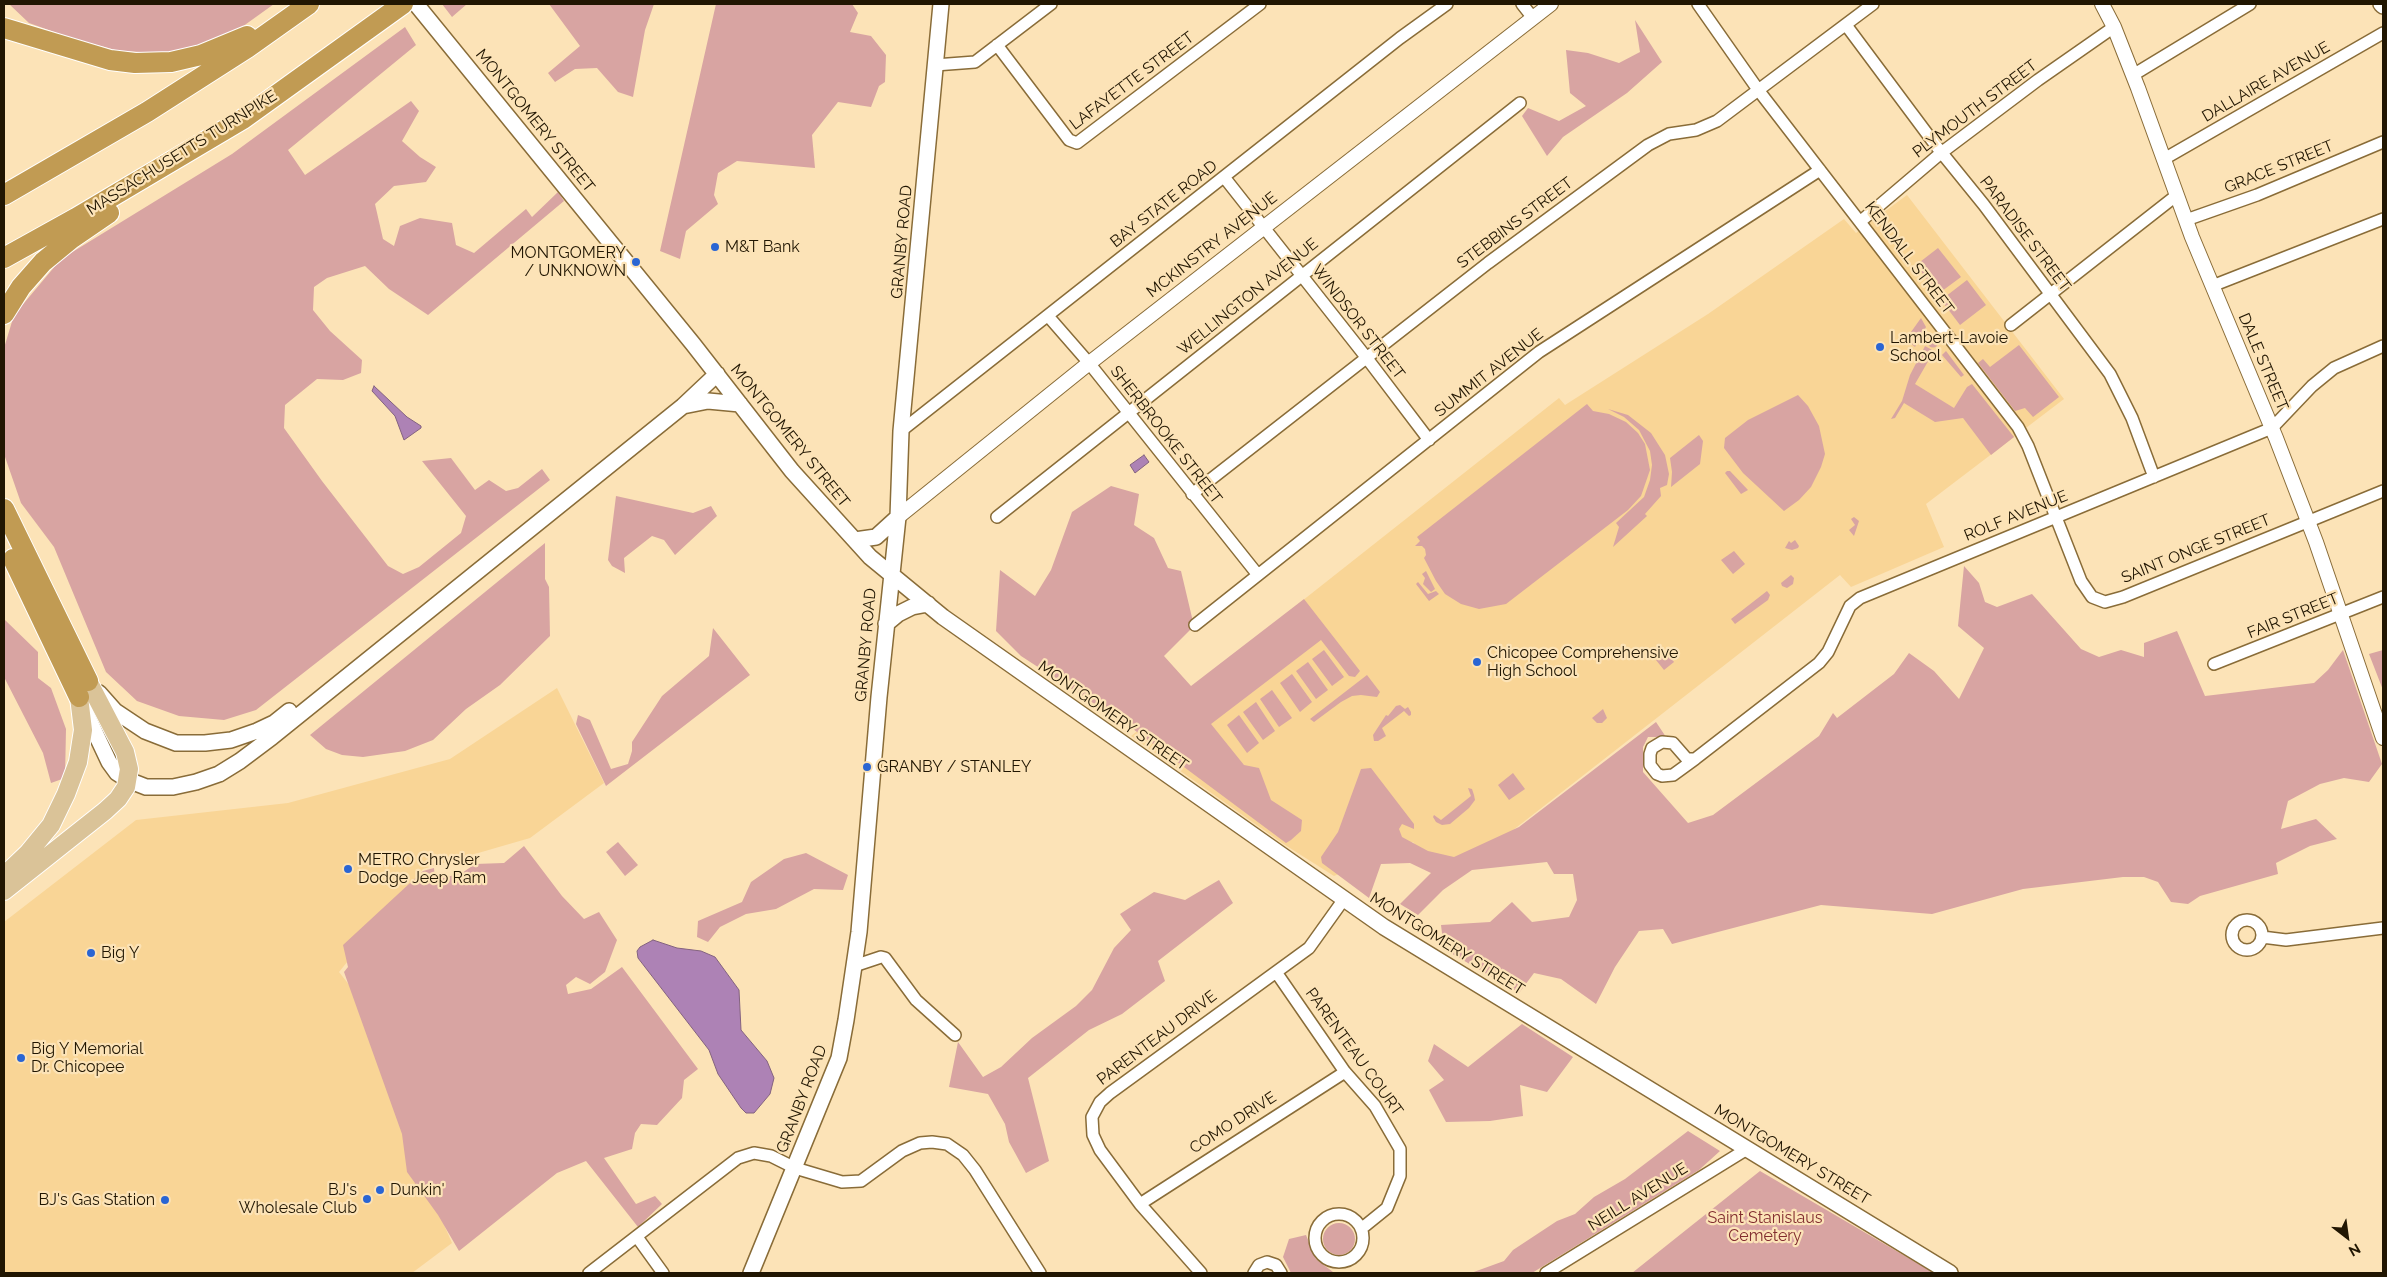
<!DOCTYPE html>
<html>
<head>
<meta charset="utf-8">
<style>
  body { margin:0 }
  #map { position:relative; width:2387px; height:1277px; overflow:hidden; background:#fce3b7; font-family:Raleway,sans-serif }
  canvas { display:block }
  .frame { position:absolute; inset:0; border:5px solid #211602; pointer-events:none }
  .north { position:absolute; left:2322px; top:1212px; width:50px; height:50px; -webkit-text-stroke:4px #fce3b7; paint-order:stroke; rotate:150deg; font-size:14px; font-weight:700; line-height:20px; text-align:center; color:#211602 }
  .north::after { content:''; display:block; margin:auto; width:18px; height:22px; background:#211602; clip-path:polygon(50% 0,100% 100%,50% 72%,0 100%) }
</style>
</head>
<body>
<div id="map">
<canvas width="2387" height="1277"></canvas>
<div class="frame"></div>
<div class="north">N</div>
</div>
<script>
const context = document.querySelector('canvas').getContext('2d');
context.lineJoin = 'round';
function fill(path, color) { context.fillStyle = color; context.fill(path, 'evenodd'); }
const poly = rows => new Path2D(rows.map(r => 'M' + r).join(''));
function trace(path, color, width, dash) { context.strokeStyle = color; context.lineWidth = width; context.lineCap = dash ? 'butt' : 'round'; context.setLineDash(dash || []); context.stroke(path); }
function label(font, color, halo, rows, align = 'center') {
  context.font = font + ' Raleway,sans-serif'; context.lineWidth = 4.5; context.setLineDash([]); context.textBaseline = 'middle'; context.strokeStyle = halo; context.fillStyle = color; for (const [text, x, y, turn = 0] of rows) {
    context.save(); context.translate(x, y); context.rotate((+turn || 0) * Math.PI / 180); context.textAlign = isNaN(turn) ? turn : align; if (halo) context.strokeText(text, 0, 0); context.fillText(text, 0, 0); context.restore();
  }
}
fill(poly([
  [1907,195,2064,399,1926,504,1944,547,1851,587,1840,575,1444,884,1413,842,1334,876,1282,843,1131,736,1559,398,1565,405,1708,314,1844,219,1856,233],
  [557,688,604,783,530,838,423,869,339,972,350,986,403,1131,452,1243,412,1273,4,1273,4,922,136,820,288,803,450,759]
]), '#f9d596');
fill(poly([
  [4,4,274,4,242,27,205,46,162,53,119,51,71,38,29,23,9,4],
  [442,4,467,4,452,17],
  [549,4,654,4,645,30,633,97,618,92,597,68,575,69,555,82,548,73,580,46],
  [716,4,852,4,858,13,850,32,871,36,886,55,885,82,879,86,871,107,838,102,812,135,815,168,737,161,718,173,714,195,718,204,686,231,680,259,660,251],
  [1635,20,1662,62,1627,93,1563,137,1547,156,1522,116,1528,108,1559,121,1586,106,1570,93,1566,50,1588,53,1619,63,1640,52],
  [405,27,416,45,288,150,305,175,411,101,419,111,402,141,420,157,436,167,426,182,394,186,375,204,383,239,394,246,400,226,420,218,452,223,456,245,474,253,526,209,532,217,558,192,564,201,428,315,389,289,365,266,327,278,314,287,313,310,330,331,362,360,361,373,343,380,317,379,285,405,284,428,322,481,388,566,403,574,419,567,461,533,466,516,422,461,451,458,475,490,489,480,506,491,518,488,542,469,550,480,256,710,224,720,179,716,137,701,106,672,54,547,21,503,4,454,4,348,14,315,61,259,232,154],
  [1938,248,1961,277,1938,294,1916,265],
  [1967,280,1986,305,1960,325,1941,300],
  [1921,318,1926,327,1915,347,1906,339],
  '1927.5 342a5.5 5.5 0 1 1 11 0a5.5 5.5 0 1 1-11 0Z',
  [2019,345,2059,397,2033,417,2025,408,2015,411,1978,363,1983,359,1990,367],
  [1925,346,1934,351,1915,384,1954,408,1967,387,1972,384,2014,437,1991,455,1963,418,1935,422,1904,403,1895,418,1891,419,1902,401,1910,375],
  [1946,351,1964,375,1961,377,1942,355],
  [1798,395,1808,406,1819,426,1825,454,1821,467,1811,487,1799,500,1784,511,1743,473,1724,448,1725,438,1748,420],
  [1587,404,1593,411,1609,414,1626,422,1638,433,1645,444,1650,470,1641,496,1628,510,1506,604,1479,609,1461,604,1445,594,1436,581,1424,558,1426,555,1425,549,1422,546,1415,546,1420,541,1417,537],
  [1608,409,1628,415,1651,433,1665,455,1669,474,1667,485,1660,488,1661,496,1645,514,1647,516,1613,547,1619,527,1616,523,1644,497,1650,480,1652,465,1650,451,1639,430,1624,417],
  [1699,435,1703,441,1700,464,1671,487,1672,472,1670,458],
  [1727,471,1730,471,1748,490,1741,494,1725,473],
  [1111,486,1139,494,1134,525,1154,538,1168,568,1181,571,1194,626,1164,656,1191,686,1304,599,1360,671,1355,677,1349,676,1321,640,1211,724,1244,765,1259,768,1271,800,1302,820,1301,831,1291,840,1286,843,1133,729,1021,656,996,631,1000,570,1035,596,1051,570,1072,512],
  [616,496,693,513,711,506,717,516,675,555,664,540,652,536,624,558,625,573,612,566,608,560],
  [1854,517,1859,521,1854,536,1849,530,1855,525,1851,519],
  [1795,540,1799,546,1798,548,1792,550,1785,548,1789,541,1791,543],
  [545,543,545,579,549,587,550,636,500,685,466,709,433,740,405,751,363,757,342,755,326,749,310,735],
  [1734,551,1745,564,1733,574,1721,560],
  [1964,566,1979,583,1985,602,1997,607,2032,594,2081,649,2099,657,2121,650,2144,657,2144,643,2177,631,2205,696,2314,683,2328,670,2343,650,2382,764,2369,782,2344,778,2320,784,2288,801,2281,829,2316,819,2337,839,2310,846,2276,863,2278,874,2200,896,2188,904,2171,902,2158,882,2144,877,2123,877,2023,889,1932,914,1821,905,1672,944,1663,929,1639,931,1615,967,1596,1004,1561,979,1534,973,1519,993,1444,949,1441,925,1490,922,1512,902,1532,922,1569,917,1577,900,1573,874,1554,874,1547,862,1472,870,1443,890,1418,915,1400,904,1431,873,1410,863,1381,864,1369,898,1322,863,1321,857,1338,832,1361,769,1371,768,1414,824,1414,829,1402,824,1399,829,1402,837,1428,851,1454,857,1519,827,1656,722,1666,737,1648,737,1643,747,1643,772,1688,823,1713,815,1819,736,1833,713,1837,718,1894,674,1909,653,1934,671,1959,699,1984,648,1958,626],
  [1426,571,1435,589,1431,592,1423,584,1425,578,1422,574],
  [1791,575,1794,578,1793,584,1787,588,1782,586,1781,583],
  [1418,582,1428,594,1436,591,1439,594,1429,601,1416,584],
  [1767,591,1770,595,1768,600,1735,624,1731,619],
  [4,619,38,652,38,678,51,688,66,729,65,778,51,783,43,753,4,677],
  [713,628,750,675,606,786,576,724,578,715,590,720,611,769,628,764,632,751,632,742,662,696,709,656],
  [1324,650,1344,677,1332,686,1312,659],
  [2383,650,2383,690,2369,654],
  [1667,652,1674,662,1664,670,1656,660],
  [1308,662,1328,690,1316,699,1296,671],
  [1292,674,1312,702,1300,712,1280,683],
  [1367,675,1380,692,1377,697,1361,695,1352,696,1341,702,1314,722,1310,719],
  [1272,690,1292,718,1279,727,1260,699],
  [1256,702,1275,731,1263,740,1243,712],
  [1400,705,1405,709,1408,707,1411,712,1411,715,1409,716,1404,711,1382,728,1386,736,1378,741,1374,741,1373,735,1386,715,1388,716,1396,706],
  [1603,709,1607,718,1602,723,1597,723,1592,718],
  [1239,715,1259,743,1247,753,1227,725],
  [1513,773,1525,789,1509,800,1498,785],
  [1468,788,1472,789,1474,795,1475,800,1469,808,1450,824,1442,825,1436,822,1433,817,1434,815,1441,820,1471,796],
  [618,842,638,865,625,876,606,852],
  [524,846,562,896,584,919,599,912,617,940,605,972,590,984,576,977,566,985,568,994,591,989,622,967,698,1069,684,1080,682,1098,657,1125,641,1124,635,1133,632,1149,604,1158,636,1204,655,1196,662,1204,638,1227,586,1161,557,1173,459,1251,438,1215,407,1172,402,1134,344,972,348,967,343,945,423,871,434,868,435,880,462,873,475,864,504,863],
  [806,853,848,875,843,890,814,889,776,909,746,914,720,927,708,942,697,937,698,921,742,902,751,882,784,859],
  [1219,880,1233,903,1158,961,1165,981,1122,1014,1089,1030,1028,1078,1049,1161,1026,1173,1009,1142,1005,1124,988,1094,949,1087,958,1042,983,1077,1001,1067,1032,1038,1076,1006,1092,990,1114,948,1131,930,1120,914,1154,892,1185,900],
  [1522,1024,1573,1057,1547,1092,1520,1085,1523,1116,1490,1121,1446,1122,1429,1090,1444,1080,1428,1061,1434,1044,1468,1067],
  [1688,1131,1720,1151,1699,1170,1532,1273,1471,1273,1504,1261,1513,1250,1557,1221,1575,1214,1594,1197,1625,1179],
  [1760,1171,1934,1273,1632,1273],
  '1323 1239a16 16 0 1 1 32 0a16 16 0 1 1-32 0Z',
  [1306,1235,1316,1259,1333,1272,1291,1273,1283,1257,1289,1239]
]), '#d8a4a2');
const water = poly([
  [374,386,407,417,421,426,421,428,404,440,395,416,372,391,374,386],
  [1144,455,1149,462,1135,473,1130,465,1144,455],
  [653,940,677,948,701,951,715,957,739,990,741,1030,767,1061,774,1078,770,1094,754,1113,746,1113,741,1108,718,1074,709,1050,638,958,637,951,640,947,653,940]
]);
fill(water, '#ad82b5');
trace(water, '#83627f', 1);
const minor = poly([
  [1522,4,1533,18],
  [1698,4,1759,91,2018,427,2028,446,2081,581,2092,597,2105,602,2123,597,2383,491],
  [1846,25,1937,147,1984,205,2110,374,2132,418,2154,477],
  [997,45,1069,140,1077,143,1260,4],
  [935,65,975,62,1051,4],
  [2133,75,2250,4],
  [2164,159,2383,33],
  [1224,177,1366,357,1429,440],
  [2186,220,2257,195,2383,142],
  [1861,221,1941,153,2038,80,2114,27],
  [2212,286,2383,219],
  [1048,316,1089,363,1258,575],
  [2011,325,2177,195],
  [901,431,1400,38,1447,4],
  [1192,494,1488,263,1648,145,1669,134,1696,130,1717,121,1873,4],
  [997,517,1520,103],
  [1195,625,1539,352,1820,170],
  [2214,664,2383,597],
  [1662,742,1673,743,1687,759,1695,759,1673,775,1662,776,1657,774,1650,765,1650,754,1652,748,1662,742],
  [1695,759,1819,663,1828,652,1850,606,1860,598,2272,428,2312,386,2334,368,2383,346],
  '2232 935a15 15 0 1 1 30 0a15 15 0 1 1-30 0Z',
  [2262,937,2286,940,2383,928],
  [854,966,881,957,885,958,916,1000,955,1035],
  [1276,972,1345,1072,1375,1106,1400,1149,1400,1176,1387,1208,1361,1229],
  [1140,1204,1345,1072],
  '1315 1238a24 24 0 1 1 48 0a24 24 0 1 1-48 0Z',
  [637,1237,663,1273],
  [589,1273,738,1158,754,1153,771,1156,795,1168,842,1182,861,1181,902,1151,920,1143,932,1142,947,1144,963,1155,975,1170,1040,1273],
  [1201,1273,1140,1204,1100,1150,1093,1135,1092,1117,1100,1102,1110,1093,1309,948,1344,899],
  [1254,1273,1259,1265,1267,1262,1276,1265,1281,1273],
  [1546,1273,1747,1149]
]);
const tertiary = poly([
  [2102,4,2114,27,2138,88,2192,237,2276,438,2316,542,2383,738],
  [898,517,1083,368,1551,4]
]);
const secondary = poly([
  [416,4,693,344,792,471,870,557,943,617,1384,927,1950,1273],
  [2381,4,2383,6],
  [683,406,708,401,740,404],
  [855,540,876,537,898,517],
  [886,624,898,614,912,607,928,604],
  [99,693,115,711,145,731,176,743,205,743,231,740,257,731,274,723,289,711],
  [84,709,109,762,117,773,128,780,146,787,173,787,196,782,219,774,240,761,272,737,683,406,717,374],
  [751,1273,839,1058,846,1020,859,932,879,697,898,517,901,431,941,4]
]);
const primary = poly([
  [4,876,28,853,51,825,66,794,78,762,83,730,79,697],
  [4,891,105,811,118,799,126,787,129,769,125,752,88,681]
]);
const motorway = poly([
  [4,28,110,60,135,63,171,62,201,55,247,36],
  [4,195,147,112,247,48,309,4],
  [4,258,76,218,243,119,403,4],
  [4,314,21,287,43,262,71,239,109,213],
  [4,509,88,681],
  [13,559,79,697]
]);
trace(minor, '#896c38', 14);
trace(tertiary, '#896c38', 16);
trace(secondary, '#896c38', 18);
trace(primary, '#fff', 20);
trace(motorway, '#fff', 22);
trace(minor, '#fff', 11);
trace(tertiary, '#fff', 14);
trace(secondary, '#fff', 15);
trace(primary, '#dac398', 18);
trace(motorway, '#c19b53', 20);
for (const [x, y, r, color] of [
  [715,247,5,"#2a65d3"],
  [636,262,5,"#2a65d3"],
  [1880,347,5,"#2a65d3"],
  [1477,662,5,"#2a65d3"],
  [867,767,5,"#2a65d3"],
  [348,869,5,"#2a65d3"],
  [91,953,5,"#2a65d3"],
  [21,1058,5,"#2a65d3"],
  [380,1190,5,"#2a65d3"],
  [367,1199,5,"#2a65d3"],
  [165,1200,5,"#2a65d3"]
]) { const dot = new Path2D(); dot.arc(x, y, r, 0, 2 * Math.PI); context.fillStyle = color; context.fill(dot); trace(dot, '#fce3b7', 2); }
label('16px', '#211602', '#fce3b7', [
  ["LAFAYETTE STREET",1132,81,-37],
  ["DALLAIRE AVENUE",2266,82,-30],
  ["PLYMOUTH STREET",1975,109,-37],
  ["MONTGOMERY STREET",535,121,51],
  ["MASSACHUSETTS TURNPIKE",182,153,-32],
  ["GRACE STREET",2279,167,-22],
  ["BAY STATE ROAD",1164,204,-38],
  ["STEBBINS STREET",1515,223,-37],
  ["PARADISE STREET",2025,234,53],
  ["GRANBY ROAD",902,242,-85],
  ["MCKINSTRY AVENUE",1212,245,-38],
  ["KENDALL STREET",1909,258,53],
  ["WELLINGTON AVENUE",1248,297,-39],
  ["WINDSOR STREET",1358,322,52],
  ["DALE STREET",2263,362,67],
  ["SUMMIT AVENUE",1489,373,-38],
  ["SHERBROOKE STREET",1166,435,52],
  ["MONTGOMERY STREET",790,436,51],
  ["ROLF AVENUE",2016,516,-22],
  ["SAINT ONGE STREET",2196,549,-22],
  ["FAIR STREET",2293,616,-22],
  ["GRANBY ROAD",866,645,-85],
  ["MONTGOMERY STREET",1113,716,35],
  ["MONTGOMERY STREET",1447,944,32],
  ["PARENTEAU DRIVE",1157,1038,-37],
  ["PARENTEAU COURT",1354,1052,54],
  ["GRANBY ROAD",802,1099,-69],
  ["COMO DRIVE",1233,1123,-33],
  ["MONTGOMERY STREET",1792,1155,31],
  ["NEILL AVENUE",1638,1197,-32]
]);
label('16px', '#211602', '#fce3b7', [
  ["M&T Bank",725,247],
  ["MONTGOMERY",626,253,"right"],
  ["/ UNKNOWN",626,271,"right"],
  ["Lambert-Lavoie",1890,338],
  ["School",1890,356],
  ["Chicopee Comprehensive",1487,653],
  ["High School",1487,671],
  ["GRANBY / STANLEY",877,767],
  ["METRO Chrysler",358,860],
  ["Dodge Jeep Ram",358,878],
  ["Big Y",101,953],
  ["Big Y Memorial",31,1049],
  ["Dr. Chicopee",31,1067],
  ["BJ's",357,1190,"right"],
  ["Wholesale Club",357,1208,"right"],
  ["Dunkin'",390,1190],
  ["BJ's Gas Station",155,1200,"right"]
], 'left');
label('16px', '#812c2f', '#fce3b7', [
  ["Saint Stanislaus",1765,1218],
  ["Cemetery",1765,1236]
]);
</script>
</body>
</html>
